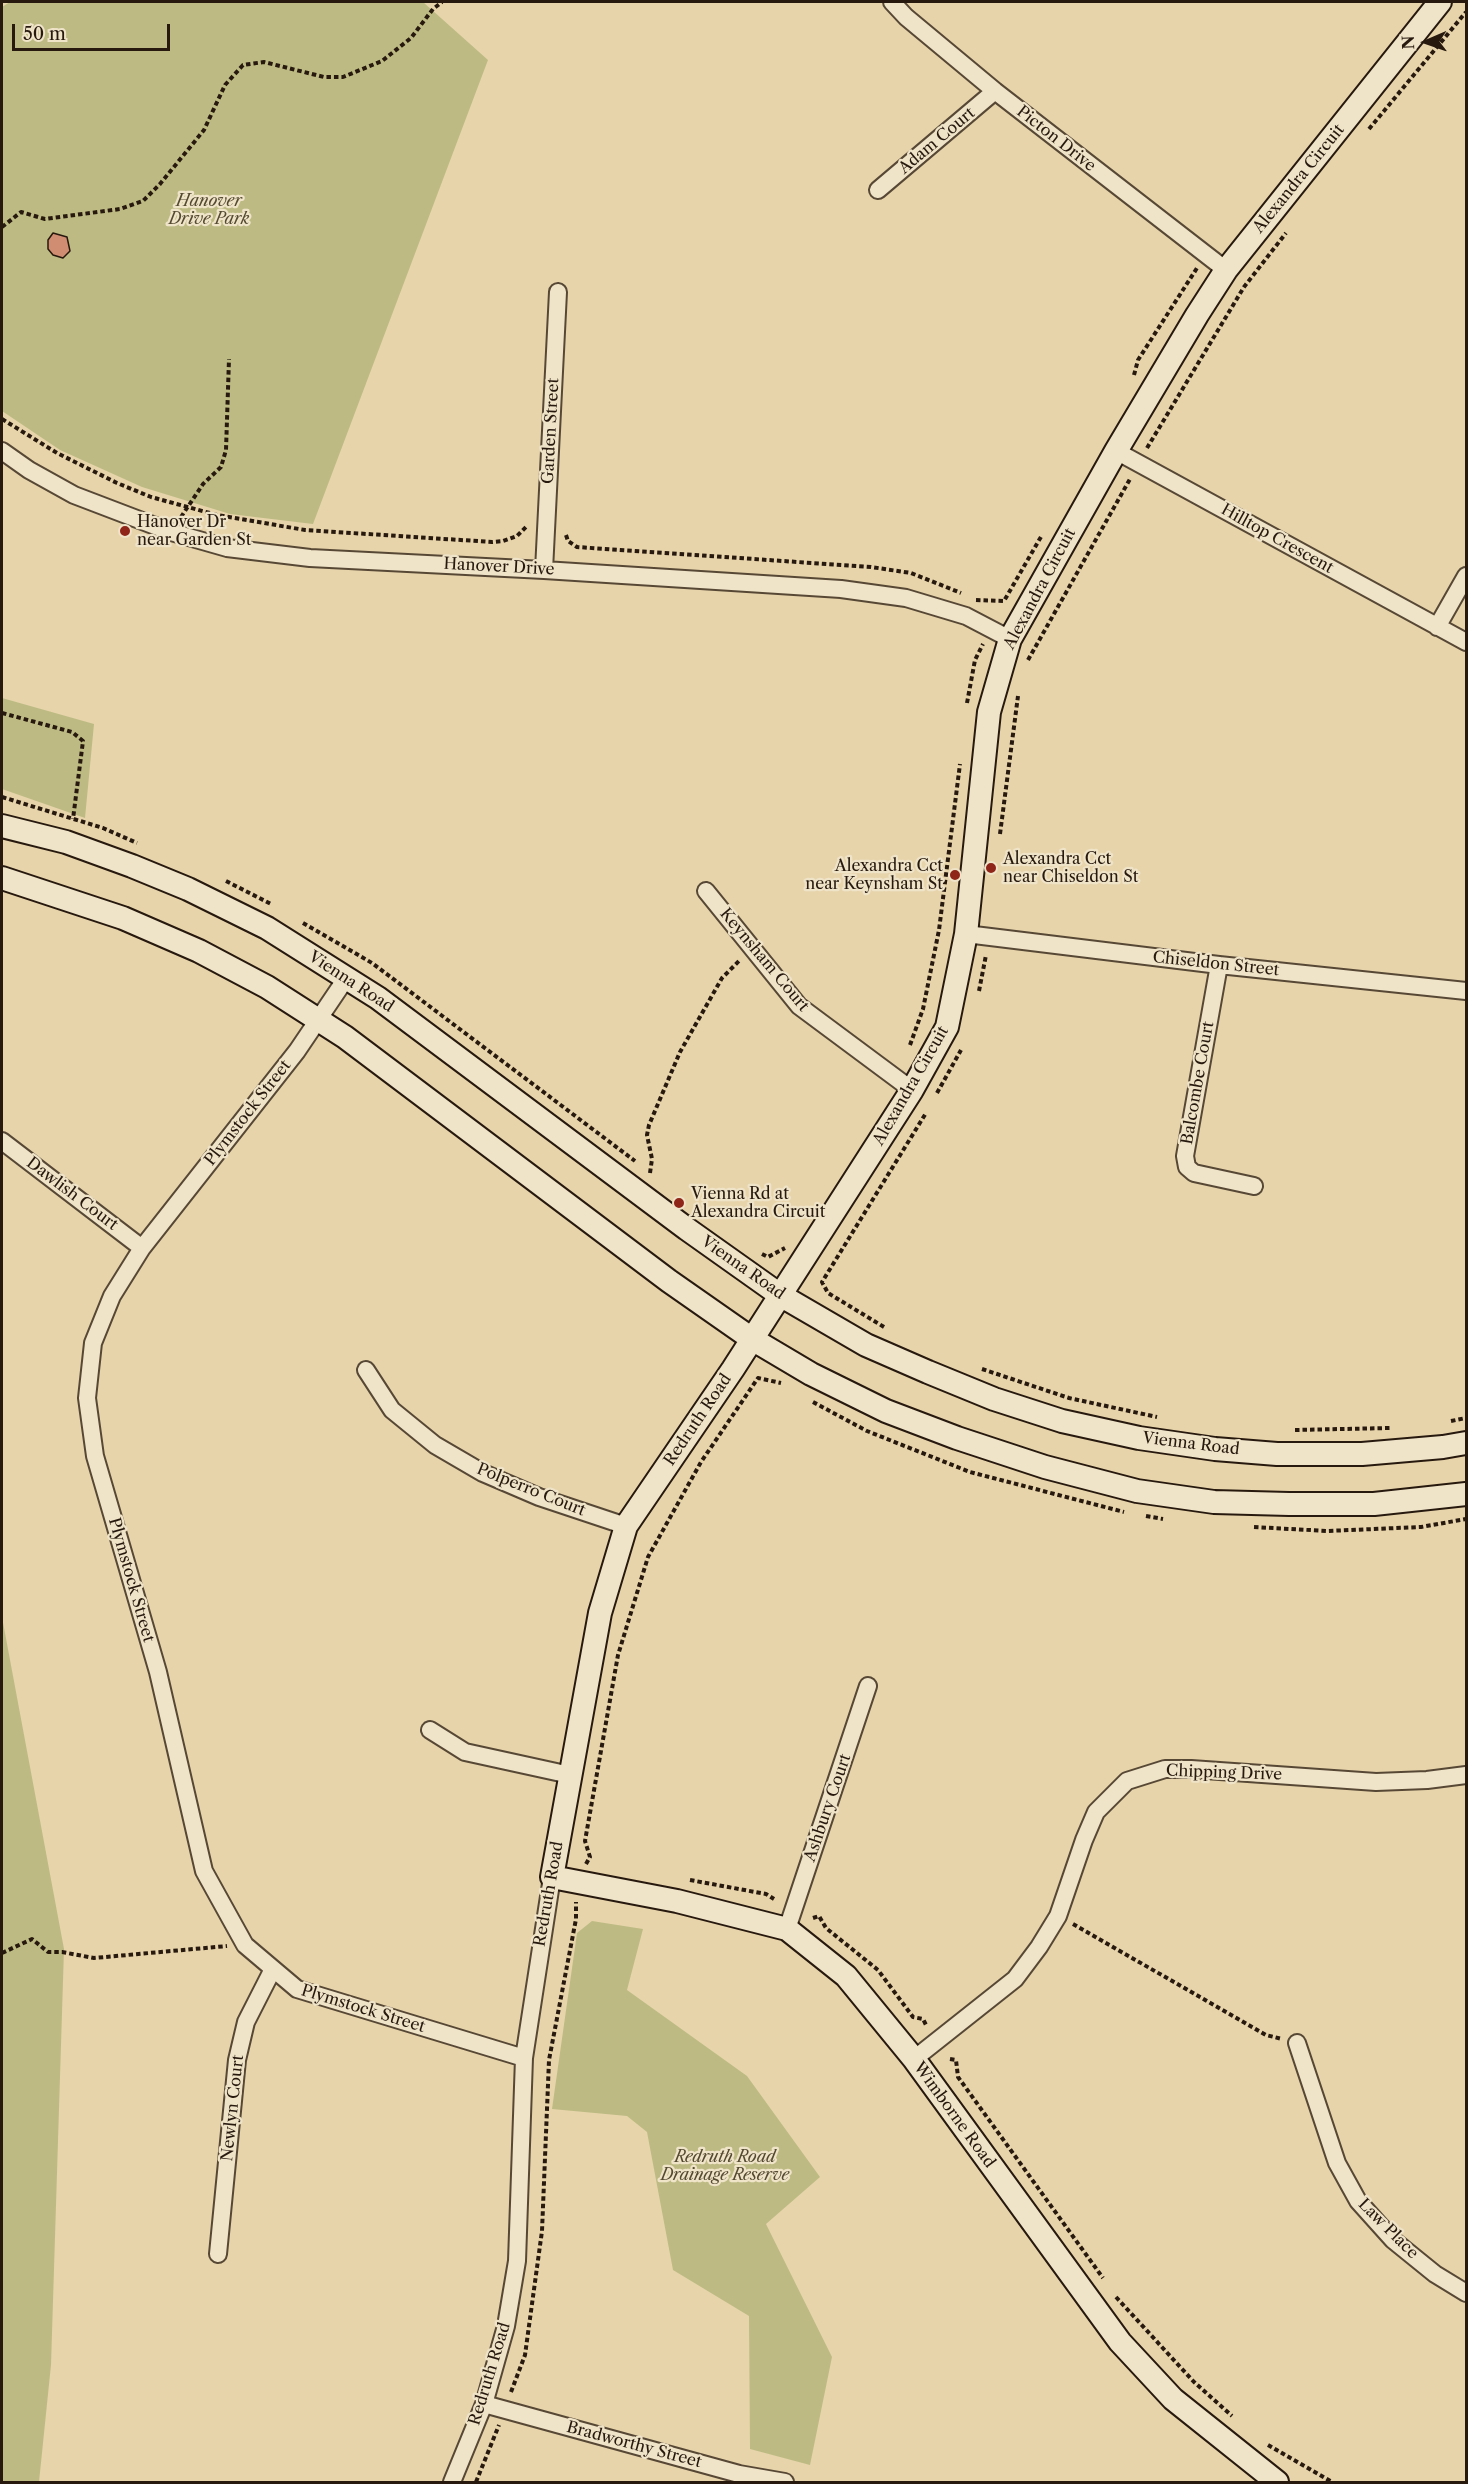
<!DOCTYPE html>
<html>
<head>
<meta charset="utf-8">
<style>
  body { margin:0 }
  #map { position:relative; width:1468px; height:2484px; overflow:hidden; background:#e7d4ab; font-family:"Libre Caslon Text",serif }
  canvas { display:block }
  .frame { position:absolute; inset:0; border:3px solid #27190e; pointer-events:none }
  .north { position:absolute; left:1396px; top:12px; width:60px; height:60px; -webkit-text-stroke:4px #efe3c8; paint-order:stroke; rotate:268deg; font-size:16px; font-weight:700; line-height:24px; text-align:center; color:#27190e }
  .north::after { content:''; display:block; margin:auto; width:21px; height:27px; background:#27190e; clip-path:polygon(50% 0,100% 100%,50% 72%,0 100%) }
  .scale { position:absolute; left:12px; top:24px; width:158px; height:27px; box-sizing:border-box; border:3px solid #27190e; border-top:0; padding-left:8px; font-size:18px; line-height:21px; white-space:nowrap; color:#27190e; -webkit-text-stroke:4px #efe3c8; paint-order:stroke }
</style>
</head>
<body>
<div id="map">
<canvas width="1468" height="2484"></canvas>
<div class="frame"></div>
<div class="north">N</div>
<div class="scale">50 m</div>
</div>
<script>
const context = document.querySelector('canvas').getContext('2d');
context.lineJoin = 'round';
function fill(path, color) { context.fillStyle = color; context.fill(path, 'evenodd'); }
const poly = rows => new Path2D(rows.map(r => 'M' + r).join(''));
function trace(path, color, width, dash) { context.strokeStyle = color; context.lineWidth = width; context.lineCap = dash ? 'butt' : 'round'; context.setLineDash(dash || []); context.stroke(path); }
function label(font, color, halo, rows, align = 'center') {
  context.font = font + ' "Libre Caslon Text",serif'; context.lineWidth = 4.5; context.setLineDash([]); context.textBaseline = 'middle'; context.strokeStyle = halo; context.fillStyle = color; for (const [text, x, y, turn = 0] of rows) {
    context.save(); context.translate(x, y); context.rotate((+turn || 0) * Math.PI / 180); context.textAlign = isNaN(turn) ? turn : align; if (halo) context.strokeText(text, 0, 0); context.fillText(text, 0, 0); context.restore();
  }
}
fill(poly([
  [10,2,423,2,488,60,313,524,230,514,142,487,60,450,2,411,2,7],
  [2,698,94,724,85,818,2,789],
  [2,1617,64,1949,51,2365,39,2482,2,2482],
  [592,1921,643,1929,627,1990,747,2076,820,2177,766,2224,832,2357,810,2465,750,2449,749,2316,673,2270,647,2132,627,2116,552,2109,577,1933]
]), '#bdbb83');
const building = poly([
  [53,233,67,237,70,251,63,258,53,255,48,249,48,240,53,233]
]);
fill(building, '#d18d72');
trace(building, '#27190e', 1.5);
const street = poly([
  [892,2,906,17,995,91,1226,270],
  [878,190,995,91],
  [2,451,29,470,74,495,171,532,227,548,310,558,544,570,841,589,906,598,966,616,1010,639],
  [1116,451,1466,642],
  [544,570,558,292],
  [1437,627,1466,576],
  [706,891,799,1006,912,1090],
  [966,934,1219,965,1466,991],
  [1219,965,1185,1156,1187,1167,1194,1173,1254,1186],
  [347,977,297,1051,142,1248,112,1296,93,1343,87,1398,95,1456,158,1672,204,1871,245,1945,297,1989,524,2058],
  [2,1141,142,1248],
  [366,1370,392,1410,435,1445,483,1473,539,1497,626,1526],
  [430,1730,465,1752,570,1775],
  [787,1929,868,1686],
  [1297,2043,1337,2163,1358,2201,1393,2240,1435,2274,1466,2293],
  [914,2059,1015,1979,1039,1947,1058,1916,1084,1840,1096,1812,1127,1781,1165,1769,1191,1769,1376,1782,1427,1780,1466,1775],
  [218,2254,237,2060,246,2022,273,1969],
  [484,2404,739,2474,785,2482],
  [452,2482,484,2404,506,2326,517,2261,524,2058,552,1877]
]);
const secondary = poly([
  [2,826,66,842,132,866,188,889,267,928,378,998,687,1229,780,1295,866,1345,928,1372,994,1399,1062,1421,1139,1438,1215,1449,1277,1454,1362,1454,1443,1447,1466,1443],
  [2,878,123,918,199,951,267,987,345,1037,669,1281,752,1339,811,1374,886,1411,957,1438,1045,1467,1137,1491,1214,1502,1289,1504,1374,1504,1466,1494],
  [1277,2482,1173,2399,1120,2342,914,2059,846,1976,787,1929,677,1901,552,1877,600,1613,626,1526,733,1369,912,1090,947,1027,966,934,989,712,1010,639,1116,451,1197,315,1226,270,1440,2]
]);
trace(street, '#574835', 20);
trace(secondary, '#27190e', 26);
trace(poly([
  [1369,129,1466,12],
  [2,227,21,212,45,219,120,209,143,201,160,184,204,130,225,85,243,65,264,62,324,77,343,77,382,61,411,38,433,9,442,2],
  [1134,375,1138,360,1197,268],
  [2,419,57,453,117,483,151,497,217,515,305,530,492,542,503,541,517,536,527,526],
  [1147,448,1244,287,1286,233],
  [181,517,203,484,221,467,226,450,229,359],
  [566,535,568,541,577,547,871,567,911,573,961,593],
  [976,600,1004,601,1042,535],
  [1028,660,1130,479],
  [967,703,975,660,983,644],
  [2,713,72,732,83,741,73,819],
  [2,797,103,828,137,843],
  [1000,834,1018,696],
  [226,881,271,904],
  [303,923,372,963,635,1161],
  [979,991,986,955],
  [910,1045,923,1009,939,930,960,764],
  [937,1093,961,1050],
  [650,1173,652,1159,647,1135,649,1125,680,1052,722,978,740,960],
  [762,1254,768,1257,785,1248],
  [884,1327,828,1293,822,1282,926,1113],
  [982,1369,1069,1398,1157,1417],
  [813,1402,867,1431,970,1472,1124,1512],
  [1451,1421,1466,1418],
  [1295,1430,1390,1428],
  [1146,1516,1163,1519],
  [1254,1527,1327,1531,1421,1527,1466,1519],
  [586,1864,590,1857,585,1841,618,1655,648,1557,701,1462,758,1378,781,1383],
  [690,1880,766,1894,774,1899],
  [813,1918,819,1916,826,1928,878,1970,913,2017,923,2019,927,2027],
  [1073,1924,1266,2035,1282,2039],
  [2,1953,32,1939,48,1952,62,1952,94,1958,227,1946],
  [950,2059,956,2060,958,2077,1103,2278],
  [1116,2297,1194,2382,1232,2416],
  [511,2392,525,2355,542,2231,549,2060,576,1919,576,1902],
  [1268,2445,1332,2482],
  [476,2482,499,2425]
]), '#27190e', 4, [4.5, 3]);
trace(street, '#efe3c8', 16);
trace(secondary, '#efe3c8', 22);
for (const [x, y, r, color] of [
  [125,531,6,"#8f2418"],
  [991,868,6,"#8f2418"],
  [955,875,6,"#8f2418"],
  [679,1203,6,"#8f2418"]
]) { const dot = new Path2D(); dot.arc(x, y, r, 0, 2 * Math.PI); context.fillStyle = color; context.fill(dot); trace(dot, '#efe3c8', 2); }
label('16px', '#27190e', '#efe3c8', [
  ["Picton Drive",1056,139,38],
  ["Adam Court",937,141,-40],
  ["Alexandra Circuit",1299,179,-51],
  ["Garden Street",551,431,-87],
  ["Hilltop Crescent",1277,539,29],
  ["Hanover Drive",499,567,3],
  ["Alexandra Circuit",1040,589,-62],
  ["Keynsham Court",764,960,50],
  ["Chiseldon Street",1216,964,6],
  ["Vienna Road",351,982,33],
  ["Balcombe Court",1198,1083,-80],
  ["Alexandra Circuit",911,1086,-60],
  ["Plymstock Street",248,1113,-52],
  ["Dawlish Court",72,1194,37],
  ["Vienna Road",743,1268,35],
  ["Redruth Road",698,1420,-56],
  ["Vienna Road",1191,1444,7],
  ["Polperro Court",531,1490,22],
  ["Plymstock Street",131,1580,74],
  ["Chipping Drive",1224,1773,2],
  ["Ashbury Court",828,1808,-71],
  ["Redruth Road",549,1894,-80],
  ["Plymstock Street",363,2009,17],
  ["Newlyn Court",233,2108,-84],
  ["Wimborne Road",954,2115,54],
  ["Law Place",1388,2229,45],
  ["Redruth Road",490,2374,-73],
  ["Bradworthy Street",634,2445,15]
]);
label('italic 16px', '#544a31', '#efe3c8', [
  ["Hanover",209,201],
  ["Drive Park",209,219],
  ["Redruth Road",725,2157],
  ["Drainage Reserve",725,2175]
]);
label('16px', '#27190e', '#efe3c8', [
  ["Hanover Dr",137,522],
  ["near Garden St",137,540],
  ["Alexandra Cct",1003,859],
  ["near Chiseldon St",1003,877],
  ["Alexandra Cct",943,866,"right"],
  ["near Keynsham St",943,884,"right"],
  ["Vienna Rd at",691,1194],
  ["Alexandra Circuit",691,1212]
], 'left');
</script>
</body>
</html>
